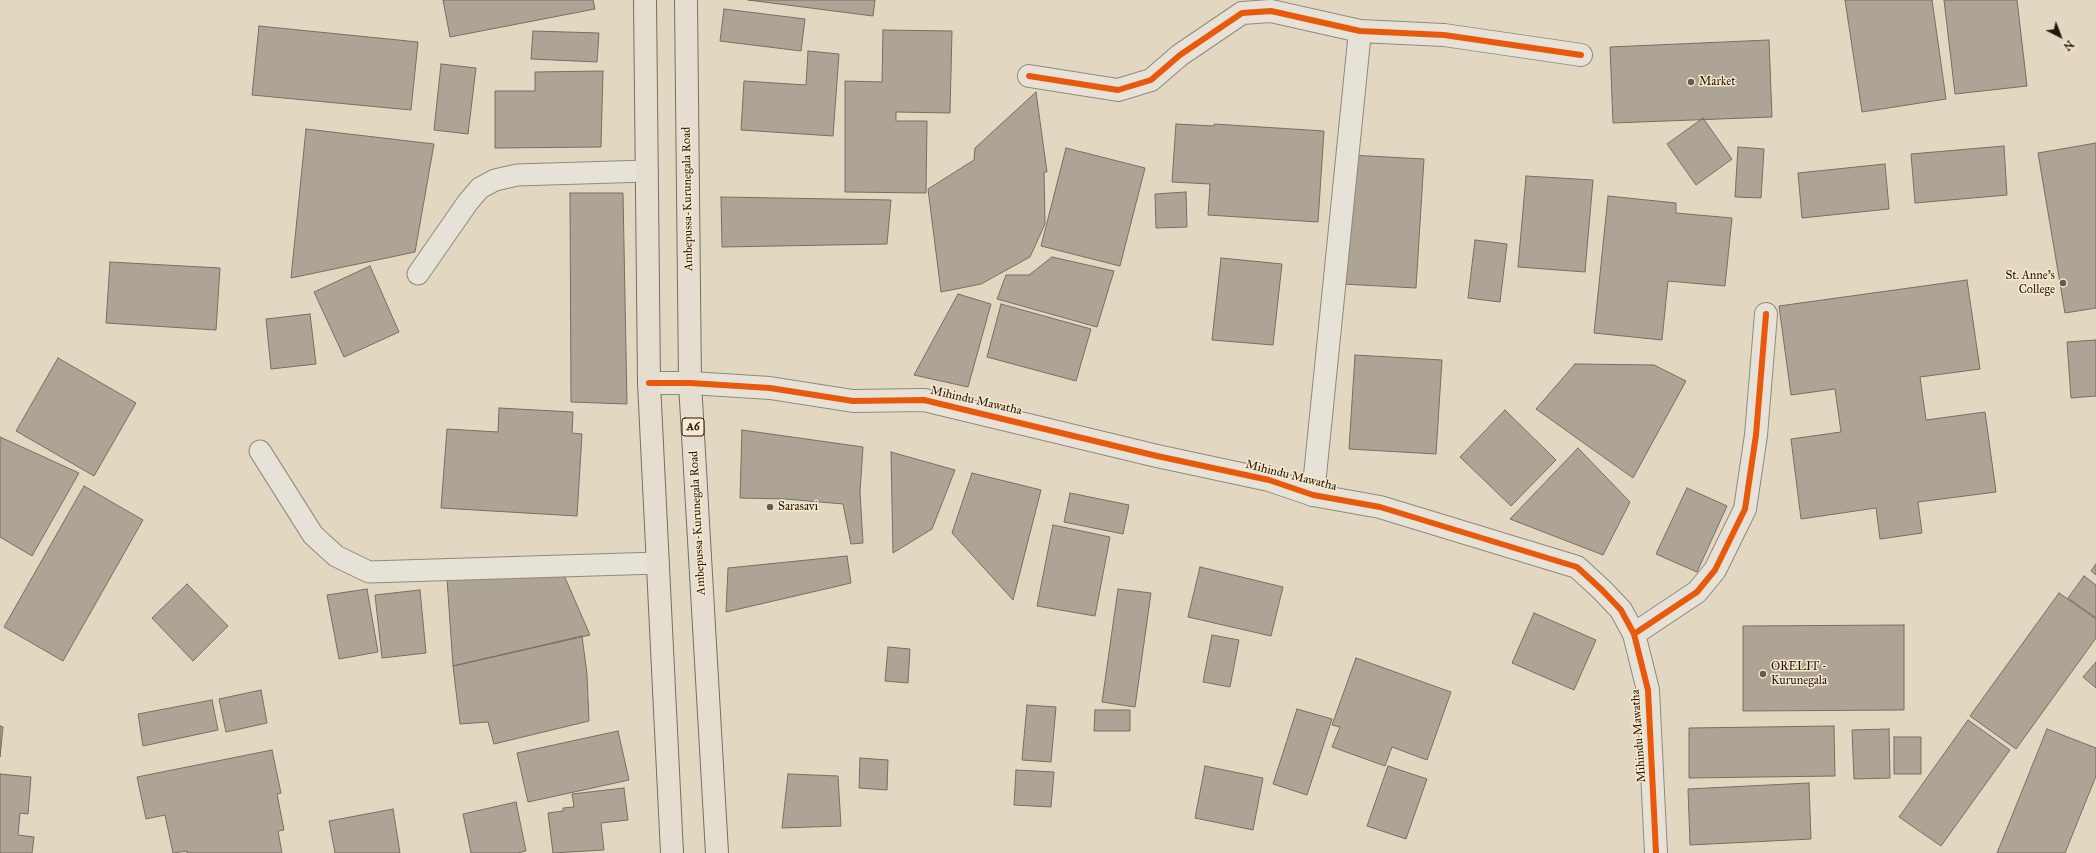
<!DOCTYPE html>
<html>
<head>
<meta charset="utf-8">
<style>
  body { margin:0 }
  #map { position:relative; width:2096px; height:853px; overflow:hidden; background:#e2d8c1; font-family:"IM FELL Great Primer",serif }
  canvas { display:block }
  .north { position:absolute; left:2040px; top:16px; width:40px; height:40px; -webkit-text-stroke:3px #f5e9ce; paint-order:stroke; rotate:138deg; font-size:11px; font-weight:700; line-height:16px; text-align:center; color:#28130b }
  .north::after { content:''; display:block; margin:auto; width:14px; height:18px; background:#28130b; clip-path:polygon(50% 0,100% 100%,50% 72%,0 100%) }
</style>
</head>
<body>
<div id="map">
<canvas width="2096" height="853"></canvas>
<div class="north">N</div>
</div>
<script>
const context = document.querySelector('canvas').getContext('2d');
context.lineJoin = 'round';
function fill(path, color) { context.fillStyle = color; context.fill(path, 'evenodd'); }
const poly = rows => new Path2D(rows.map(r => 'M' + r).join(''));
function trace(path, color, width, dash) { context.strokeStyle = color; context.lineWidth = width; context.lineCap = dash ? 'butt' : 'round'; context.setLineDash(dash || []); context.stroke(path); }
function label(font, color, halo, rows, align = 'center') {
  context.font = font + ' "IM FELL Great Primer",serif'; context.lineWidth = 3; context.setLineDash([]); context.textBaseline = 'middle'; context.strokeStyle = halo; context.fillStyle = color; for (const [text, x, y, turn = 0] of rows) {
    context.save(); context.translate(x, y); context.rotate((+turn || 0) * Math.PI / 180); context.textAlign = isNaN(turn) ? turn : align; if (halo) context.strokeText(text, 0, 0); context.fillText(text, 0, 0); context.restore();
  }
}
const building = poly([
  [443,0,593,0,595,9,450,37,443,0],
  [748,0,875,0,873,16,748,0],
  [1845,0,1932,0,1946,99,1862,112,1845,0],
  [1944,0,2017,0,2027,86,1955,94,1944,0],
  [724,9,805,19,801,51,720,41,724,9],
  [259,26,418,42,411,110,252,95,259,26],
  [883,30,952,31,950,113,896,112,896,121,927,121,926,193,845,192,845,81,882,82,883,30],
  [533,31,599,33,597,62,531,59,533,31],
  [1769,40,1772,117,1613,123,1610,47,1769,40],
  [808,51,839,54,833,136,741,130,744,81,806,85,808,51],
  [441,64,476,68,468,134,434,130,441,64],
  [603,71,601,147,495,148,495,91,535,91,535,72,603,71],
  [1036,92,1047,172,1044,172,1045,224,1030,257,981,284,941,292,928,189,974,160,975,148,1036,92],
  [1703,118,1732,159,1696,185,1667,144,1703,118],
  [1176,124,1214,126,1214,124,1324,131,1318,222,1208,215,1210,184,1172,182,1176,124],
  [306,129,434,144,415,252,291,278,306,129],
  [2096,143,2096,308,2065,313,2038,153,2096,143],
  [2004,146,2007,195,1915,203,1911,154,2004,146],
  [1738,147,1764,149,1761,198,1735,197,1738,147],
  [1066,148,1145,168,1120,266,1041,246,1066,148],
  [1350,155,1424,159,1416,288,1342,284,1350,155],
  [1885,164,1889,209,1802,218,1798,173,1885,164],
  [1526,176,1593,180,1585,272,1518,267,1526,176],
  [1186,192,1187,227,1156,228,1155,194,1186,192],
  [570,193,623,193,627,404,571,402,570,193],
  [1608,196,1676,203,1676,213,1732,218,1725,286,1668,281,1662,340,1594,333,1608,196],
  [721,197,891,200,887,244,722,247,721,197],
  [1475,240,1507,244,1500,302,1468,298,1475,240],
  [1052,257,1114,271,1097,327,997,299,1006,275,1029,275,1052,257],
  [1221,258,1282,264,1273,345,1212,340,1221,258],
  [110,262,220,268,216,330,106,323,110,262],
  [370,266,399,332,344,357,314,292,370,266],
  [1967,280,1980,369,1920,377,1926,420,1985,412,1996,492,1918,502,1922,533,1880,539,1876,508,1801,519,1791,439,1841,432,1835,389,1791,395,1779,306,1967,280],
  [958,294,991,304,968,387,914,375,958,294],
  [1001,304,1091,329,1076,381,987,357,1001,304],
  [310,314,316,364,271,369,266,319,310,314],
  [2096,340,2096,396,2071,398,2067,342,2096,340],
  [1355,355,1442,360,1436,454,1349,449,1355,355],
  [58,358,136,403,94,476,16,431,58,358],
  [1575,364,1654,365,1686,381,1633,478,1536,409,1575,364],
  [499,408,573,412,572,433,582,434,577,516,441,508,447,429,498,432,499,408],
  [1505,410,1556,460,1511,506,1460,457,1505,410],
  [742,430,863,447,860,492,863,543,851,544,843,504,786,499,740,498,742,430],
  [0,437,79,473,32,556,0,537,0,437],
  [1578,448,1630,502,1603,555,1510,519,1578,448],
  [891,452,955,470,932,529,893,553,891,452],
  [972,473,1041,490,1013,600,952,533,972,473],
  [84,486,143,520,63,661,4,627,84,486],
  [1687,488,1727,506,1697,572,1656,554,1687,488],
  [1070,493,1129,505,1123,534,1064,522,1070,493],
  [1053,525,1110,537,1095,616,1037,606,1053,525],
  [847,556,851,583,726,612,728,568,847,556],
  [2096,564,2096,575,2091,571,2096,564],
  [1200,567,1283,587,1271,636,1188,617,1200,567],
  [563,573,590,635,453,666,447,579,563,573],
  [2084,576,2096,585,2096,618,2068,598,2084,576],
  [187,584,228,626,193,661,152,618,187,584],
  [367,589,378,652,339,659,327,595,367,589],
  [1118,589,1151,593,1135,707,1102,702,1118,589],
  [420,590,426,653,382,658,375,595,420,590],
  [2059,593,2096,619,2096,638,2016,749,1970,716,2059,593],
  [1534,613,1596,640,1574,690,1512,663,1534,613],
  [1904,625,1904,710,1743,711,1743,626,1904,625],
  [1212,635,1239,640,1230,687,1203,682,1212,635],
  [582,636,587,674,589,721,494,744,488,722,460,724,453,666,582,636],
  [888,647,910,649,908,683,885,681,888,647],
  [1356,658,1451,692,1427,760,1392,747,1385,766,1332,747,1340,727,1332,725,1356,658],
  [2096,662,2096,688,2083,677,2096,662],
  [261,690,267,723,226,732,219,699,261,690],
  [212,700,218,730,143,746,138,714,212,700],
  [1027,705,1056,707,1051,762,1022,760,1027,705],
  [1297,709,1332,719,1307,795,1273,784,1297,709],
  [1095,710,1130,710,1130,731,1094,731,1095,710],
  [1968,720,2010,750,1941,846,1899,817,1968,720],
  [0,726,3,727,0,757,0,726],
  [1834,726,1835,776,1689,778,1689,728,1834,726],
  [1889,729,1890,778,1854,779,1852,730,1889,729],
  [2047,729,2096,748,2096,776,2065,853,1997,853,2047,729],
  [618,731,629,780,528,802,517,753,618,731],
  [1894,737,1921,737,1921,774,1894,774,1894,737],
  [272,750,281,793,277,794,284,830,278,831,282,853,187,853,187,851,173,853,165,815,146,819,137,777,272,750],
  [860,758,888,760,887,790,859,788,860,758],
  [1205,766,1263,778,1253,830,1195,818,1205,766],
  [1388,766,1427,779,1406,839,1367,826,1388,766],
  [1016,770,1054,772,1051,807,1014,805,1016,770],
  [0,774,31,777,28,814,20,813,18,835,34,837,32,853,0,853,0,774],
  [788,774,838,776,841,826,782,828,788,774],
  [1809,783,1811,839,1690,845,1688,789,1809,783],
  [624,788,628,820,601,823,604,850,553,853,548,813,563,811,563,808,574,807,572,794,624,788],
  [516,802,526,851,517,853,471,853,463,814,516,802],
  [393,809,400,853,335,853,329,821,393,809]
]);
fill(building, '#ada495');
trace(building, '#776e62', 1);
const service = poly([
  [418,274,468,202,480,188,495,180,517,175,647,171],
  [260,451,313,535,336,556,369,572,658,563]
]);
const minor = poly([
  [1029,76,1118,90,1151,80,1180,55,1242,13,1271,11,1360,31,1444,35,1581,55],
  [1313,495,1360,31],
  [1634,634,1697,592,1715,570,1745,509,1756,435,1766,314]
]);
const tertiary = poly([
  [649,383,690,383,770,388,853,401,924,400,1157,456,1269,480,1313,495,1380,507,1577,567,1602,590,1621,610,1634,634,1648,690,1656,853]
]);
const trunk = poly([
  [645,0,649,383,672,853],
  [686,0,690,383,717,853]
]);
trace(service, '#91887b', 23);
trace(minor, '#91887b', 24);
trace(tertiary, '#91887b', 24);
trace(trunk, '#776e62', 24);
trace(service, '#e7e2d7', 21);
trace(minor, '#e7e2d7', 22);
trace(tertiary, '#e7e2d7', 22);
trace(trunk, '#e4ddd0', 22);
trace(poly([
  [1029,76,1118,90,1151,80,1180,55,1242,13,1271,11,1360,31,1444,35,1581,55],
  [649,383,690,383,770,388,853,401,924,400,1157,456,1269,480,1313,495,1380,507,1577,567,1602,590,1621,610,1634,634,1648,690,1656,853],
  [1634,634,1697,592,1715,570,1745,509,1756,435,1766,314]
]), '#e8590c', 6);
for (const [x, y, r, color] of [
  [1691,82,4,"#69584b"],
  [2063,283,4,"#69584b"],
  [770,507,4,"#69584b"],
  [1763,674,4,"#69584b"]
]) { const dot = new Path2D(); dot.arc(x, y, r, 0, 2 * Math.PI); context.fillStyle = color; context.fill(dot); trace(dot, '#f5e9ce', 1.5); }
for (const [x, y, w] of [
  [693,427,22]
]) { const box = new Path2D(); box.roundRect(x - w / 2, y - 9, w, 18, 3); context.fillStyle = '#f5e9ce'; context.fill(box); trace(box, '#28130b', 1); }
label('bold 11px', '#28130b', null, [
  ["A6",693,427]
]);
label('12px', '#28130b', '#f5e9ce', [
  ["Market",1699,82],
  ["St. Anne's",2055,276,"right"],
  ["College",2055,290,"right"],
  ["Sarasavi",778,507],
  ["ORELIT -",1771,667],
  ["Kurunegala",1771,681]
], 'left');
label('12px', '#28130b', '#f5e9ce', [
  ["Ambepussa-Kurunegala Road",688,199,-91],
  ["Mihindu Mawatha",976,401,13],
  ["Mihindu Mawatha",1291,476,14],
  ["Ambepussa-Kurunegala Road",698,523,-93],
  ["Mihindu Mawatha",1639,736,-94]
]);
</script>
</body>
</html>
